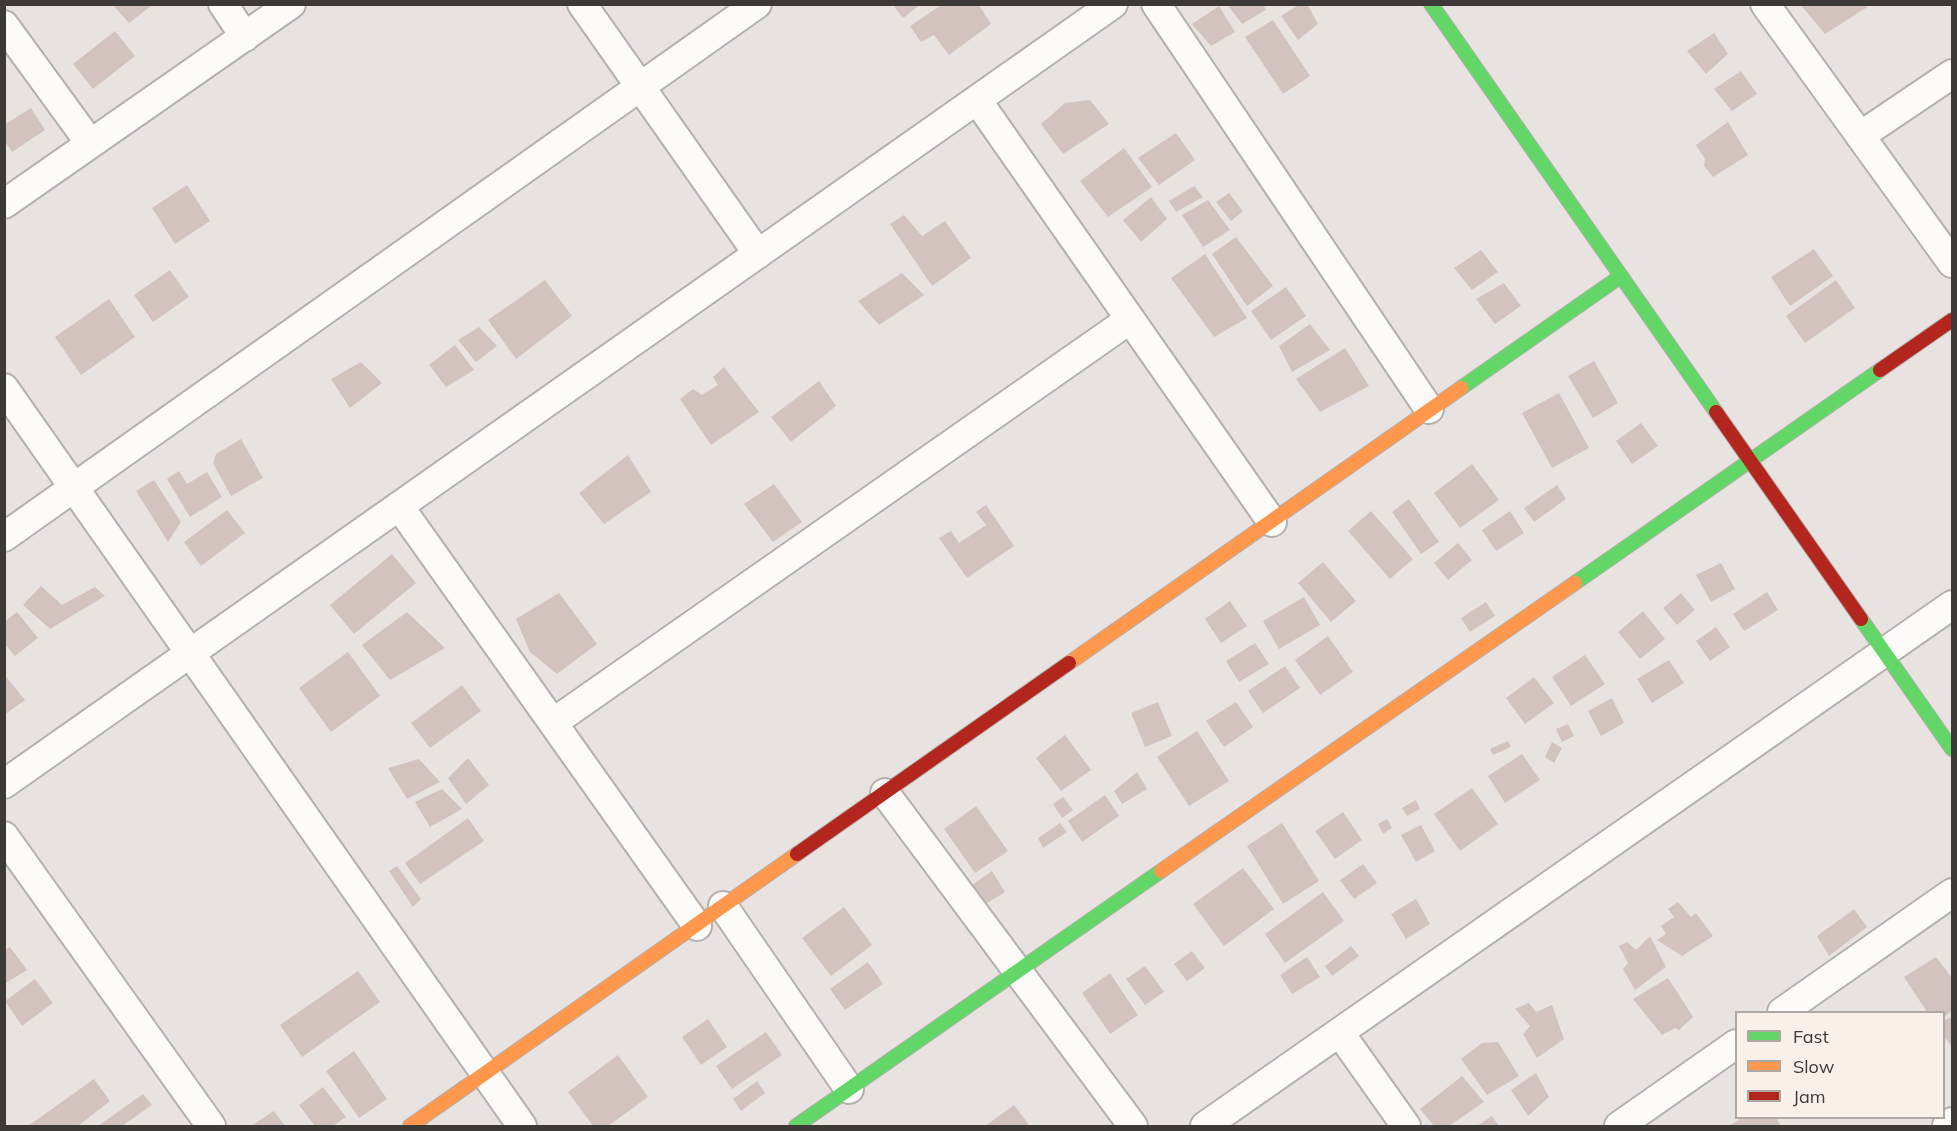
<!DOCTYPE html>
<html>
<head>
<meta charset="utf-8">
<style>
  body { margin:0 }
  #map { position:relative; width:1957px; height:1131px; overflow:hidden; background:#e8e3e0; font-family:Mulish,sans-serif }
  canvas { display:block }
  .frame { position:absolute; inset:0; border:6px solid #3d3937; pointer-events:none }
  .legend { position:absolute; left:1735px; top:1011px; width:210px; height:108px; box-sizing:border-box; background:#f9f0ea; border:2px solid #aea7a2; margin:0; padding:8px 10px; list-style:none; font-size:18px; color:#3d3937 }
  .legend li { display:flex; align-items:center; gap:12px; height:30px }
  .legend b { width:30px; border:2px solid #aea7a2 }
</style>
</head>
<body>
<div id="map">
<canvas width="1957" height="1131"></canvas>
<div class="frame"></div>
<ul class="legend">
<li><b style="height:8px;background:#63d668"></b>Fast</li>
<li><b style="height:8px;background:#ff974d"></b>Slow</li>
<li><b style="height:8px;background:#b3261e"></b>Jam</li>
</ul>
</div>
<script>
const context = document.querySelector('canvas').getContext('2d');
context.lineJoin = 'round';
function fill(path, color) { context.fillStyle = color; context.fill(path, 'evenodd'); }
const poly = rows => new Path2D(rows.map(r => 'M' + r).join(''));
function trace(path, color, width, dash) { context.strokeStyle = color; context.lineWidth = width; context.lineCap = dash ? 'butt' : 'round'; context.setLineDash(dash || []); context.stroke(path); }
fill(poly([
  [112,4,149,4,151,6,129,23],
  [892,4,921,4,903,18],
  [1227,4,1263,4,1266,10,1242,24],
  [1300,4,1307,4,1318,24,1298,40,1281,16],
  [1800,4,1872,4,1825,34],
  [941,5,979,5,991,24,949,55,934,35,921,42,910,26],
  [1219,6,1235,32,1211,46,1192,24],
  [1273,20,1310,76,1283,94,1245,37],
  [115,31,135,56,93,89,73,64],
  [1714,33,1728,54,1706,74,1687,51],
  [1741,71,1757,94,1732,111,1714,89],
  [1090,100,1109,124,1063,154,1041,124,1065,103],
  [31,108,45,130,12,152,4,140,4,125],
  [1728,122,1748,155,1713,177,1704,166,1705,159,1696,145],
  [1176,133,1195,160,1159,185,1138,158],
  [1124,148,1152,187,1108,217,1080,181],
  [187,185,210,221,175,244,152,208],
  [1194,186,1203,197,1176,212,1169,201],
  [1229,193,1243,211,1231,221,1216,202],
  [1151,197,1167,219,1141,242,1123,220],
  [1208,200,1230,230,1203,247,1182,215],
  [904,215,922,236,945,221,971,258,932,286,890,224],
  [1236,237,1273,286,1247,306,1212,254],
  [1814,249,1833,276,1790,306,1771,277],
  [1481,250,1498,272,1472,290,1454,268],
  [1205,254,1247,318,1214,337,1171,278],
  [170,270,189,297,153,322,134,295],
  [902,273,924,295,879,325,858,301],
  [545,280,572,316,516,359,488,320],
  [1836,280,1855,308,1805,343,1786,316],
  [1504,283,1521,306,1495,324,1476,299],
  [1286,287,1306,316,1271,340,1251,311],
  [109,299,135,337,81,375,55,337],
  [1310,324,1330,350,1292,372,1279,346],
  [479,327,497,346,476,362,458,340],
  [455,345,474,370,446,387,429,365],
  [1345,348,1369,386,1320,412,1296,379],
  [1594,361,1618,403,1593,418,1568,376],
  [361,362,382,383,350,408,331,379],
  [724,367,759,412,711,445,680,399,693,389,702,395,718,385,713,377],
  [819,381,836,406,791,442,771,417],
  [1559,393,1589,448,1552,468,1522,413],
  [1641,423,1658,446,1632,464,1616,441],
  [241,439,263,478,231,496,213,463,216,454],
  [628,455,651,492,604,524,579,493],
  [1472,464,1499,500,1460,528,1434,493],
  [179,471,187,484,207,472,222,497,190,517,167,479],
  [154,480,181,522,168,542,136,491],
  [774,484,802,522,773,542,744,504],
  [1557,485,1566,499,1534,522,1524,508],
  [1409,499,1439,542,1421,554,1392,512],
  [986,505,1014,546,967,578,939,538,951,531,959,543,986,525,976,512],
  [227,510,245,533,201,566,184,542],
  [1371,511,1413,559,1390,579,1348,531],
  [1510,511,1524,533,1496,551,1482,530],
  [1458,543,1472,560,1448,580,1434,563],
  [392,554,416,583,354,634,330,605],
  [1323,562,1356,601,1331,622,1298,583],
  [1721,563,1735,589,1711,602,1696,575],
  [41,586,62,605,95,587,105,596,50,629,23,605],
  [1767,592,1778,610,1744,631,1733,614],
  [559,593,597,644,557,674,530,652,516,619],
  [1681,593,1695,610,1677,625,1663,608],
  [1304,597,1320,625,1279,649,1263,621],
  [1230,601,1247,626,1221,643,1205,619],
  [1486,602,1495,616,1470,632,1461,618],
  [1643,611,1665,639,1640,659,1618,632],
  [17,612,38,638,15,656,4,643,4,622],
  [407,612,445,648,390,680,362,645],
  [1716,627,1730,647,1710,661,1696,641],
  [1328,636,1353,672,1320,695,1295,660],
  [1255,643,1269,664,1239,682,1226,661],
  [348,652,380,696,331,732,299,688],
  [1585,655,1605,684,1571,706,1552,677],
  [1669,660,1684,683,1652,703,1637,679],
  [1285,666,1300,688,1263,713,1248,691],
  [4,674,25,700,4,715],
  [1534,677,1554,703,1525,724,1506,698],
  [462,685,481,711,430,748,411,723],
  [1612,698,1624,723,1601,736,1588,711],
  [1158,702,1172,736,1145,747,1131,713],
  [1236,702,1253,727,1224,747,1206,721],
  [1568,724,1574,736,1562,742,1556,729],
  [1197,731,1229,781,1189,806,1157,757],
  [1065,735,1091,770,1061,791,1036,758],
  [1508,741,1511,747,1493,755,1490,749],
  [1552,742,1562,748,1554,763,1545,757],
  [1522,754,1540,780,1505,803,1488,776],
  [468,758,489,785,466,804,448,778],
  [419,759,440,782,407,799,388,768],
  [1137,772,1147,789,1122,804,1114,791],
  [1472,788,1498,824,1460,851,1434,814],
  [442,789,462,809,430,827,415,802],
  [1105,795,1119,816,1082,842,1068,821],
  [1063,797,1073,810,1062,818,1053,804],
  [1416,800,1420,809,1407,816,1402,808],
  [976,806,1008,851,975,873,944,829],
  [1343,812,1362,840,1335,859,1315,831],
  [468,818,484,841,420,884,405,863],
  [1387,819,1392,828,1383,834,1378,824],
  [1060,823,1067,832,1043,848,1038,838],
  [1282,823,1319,881,1283,904,1247,846],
  [1421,825,1435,851,1416,862,1401,835],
  [1363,864,1377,883,1354,899,1340,880],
  [397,866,421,899,413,907,389,871],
  [1243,868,1274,909,1224,946,1193,904],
  [992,871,1005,892,984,905,972,885],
  [1323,892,1344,921,1285,963,1265,934],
  [1416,899,1430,924,1406,939,1391,914],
  [1678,902,1691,917,1696,913,1713,936,1682,956,1657,940,1666,934,1661,926,1674,917,1668,909],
  [844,907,872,945,831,976,802,938],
  [1854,909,1867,927,1829,956,1817,936],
  [1650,936,1666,967,1635,990,1623,969,1628,963,1619,946,1627,942,1636,950],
  [1351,946,1359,956,1332,976,1325,966],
  [10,947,27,970,4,984,4,950],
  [1192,951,1205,968,1187,981,1174,964],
  [1307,957,1320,977,1292,994,1280,975],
  [1936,957,1952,978,1952,1011,1944,1017,1944,1012,1927,1012,1904,977],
  [868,962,883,984,845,1010,830,989],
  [1145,966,1164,992,1145,1005,1126,979],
  [358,971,380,1002,302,1057,280,1025],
  [1110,973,1138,1015,1110,1034,1082,993],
  [1668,978,1693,1017,1679,1030,1675,1028,1662,1035,1633,999],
  [35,979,53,1003,22,1026,5,1001],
  [1529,1003,1536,1012,1552,1005,1564,1039,1537,1058,1523,1034,1530,1026,1515,1009],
  [1952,1017,1952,1047,1944,1036,1944,1020],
  [708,1019,727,1047,701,1065,682,1037],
  [766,1032,782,1055,732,1089,716,1066],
  [1498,1042,1519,1076,1487,1095,1461,1059,1482,1043],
  [354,1051,387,1099,359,1118,326,1071],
  [618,1055,648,1097,608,1126,593,1126,568,1092],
  [1536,1073,1549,1097,1528,1116,1511,1090],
  [1462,1076,1484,1102,1449,1126,1434,1126,1420,1109],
  [94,1079,110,1101,78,1126,28,1126],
  [757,1081,765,1093,741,1111,733,1099],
  [323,1087,346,1117,333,1126,315,1126,299,1105],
  [143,1094,152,1105,122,1126,98,1126],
  [1014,1105,1030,1126,985,1126],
  [274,1111,285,1126,251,1126],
  [1492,1116,1499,1126,1477,1126],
  [1742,1118,1776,1118,1781,1126,1729,1126]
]), '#d3c3be');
const street = poly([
  [223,4,245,37],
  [582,4,758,254],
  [1156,4,1429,409],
  [1765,4,1952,263],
  [4,25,90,143],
  [977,100,1272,522],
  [1860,136,1952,74],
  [4,204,291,4],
  [4,388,522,1126],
  [399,506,697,926],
  [4,537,757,4],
  [554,722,1129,320],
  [4,784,1113,4],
  [885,793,1133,1126],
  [4,836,211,1126],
  [723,906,849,1089],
  [1782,1012,1952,893],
  [1340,1033,1406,1126],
  [1205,1126,1952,605],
  [1619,1126,1736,1044],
  [1947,1126,1952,1122]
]);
const fast = poly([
  [1431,4,1716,412],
  [1461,388,1621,276],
  [1575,583,1880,370],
  [1861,619,1952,749],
  [796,1126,1161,871]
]);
const slow = poly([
  [1069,663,1461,388],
  [1161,871,1575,583],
  [410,1126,797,854]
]);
const jam = poly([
  [1880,370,1952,320],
  [1716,412,1861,619],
  [797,854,1069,663]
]);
trace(street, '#b4b0ae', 32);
trace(fast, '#b4b0ae', 16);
trace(slow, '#b4b0ae', 16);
trace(jam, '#b4b0ae', 16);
trace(street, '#fcfbfa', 28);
trace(fast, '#63d668', 14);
trace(slow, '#ff974d', 14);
trace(jam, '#b3261e', 14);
</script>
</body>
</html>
